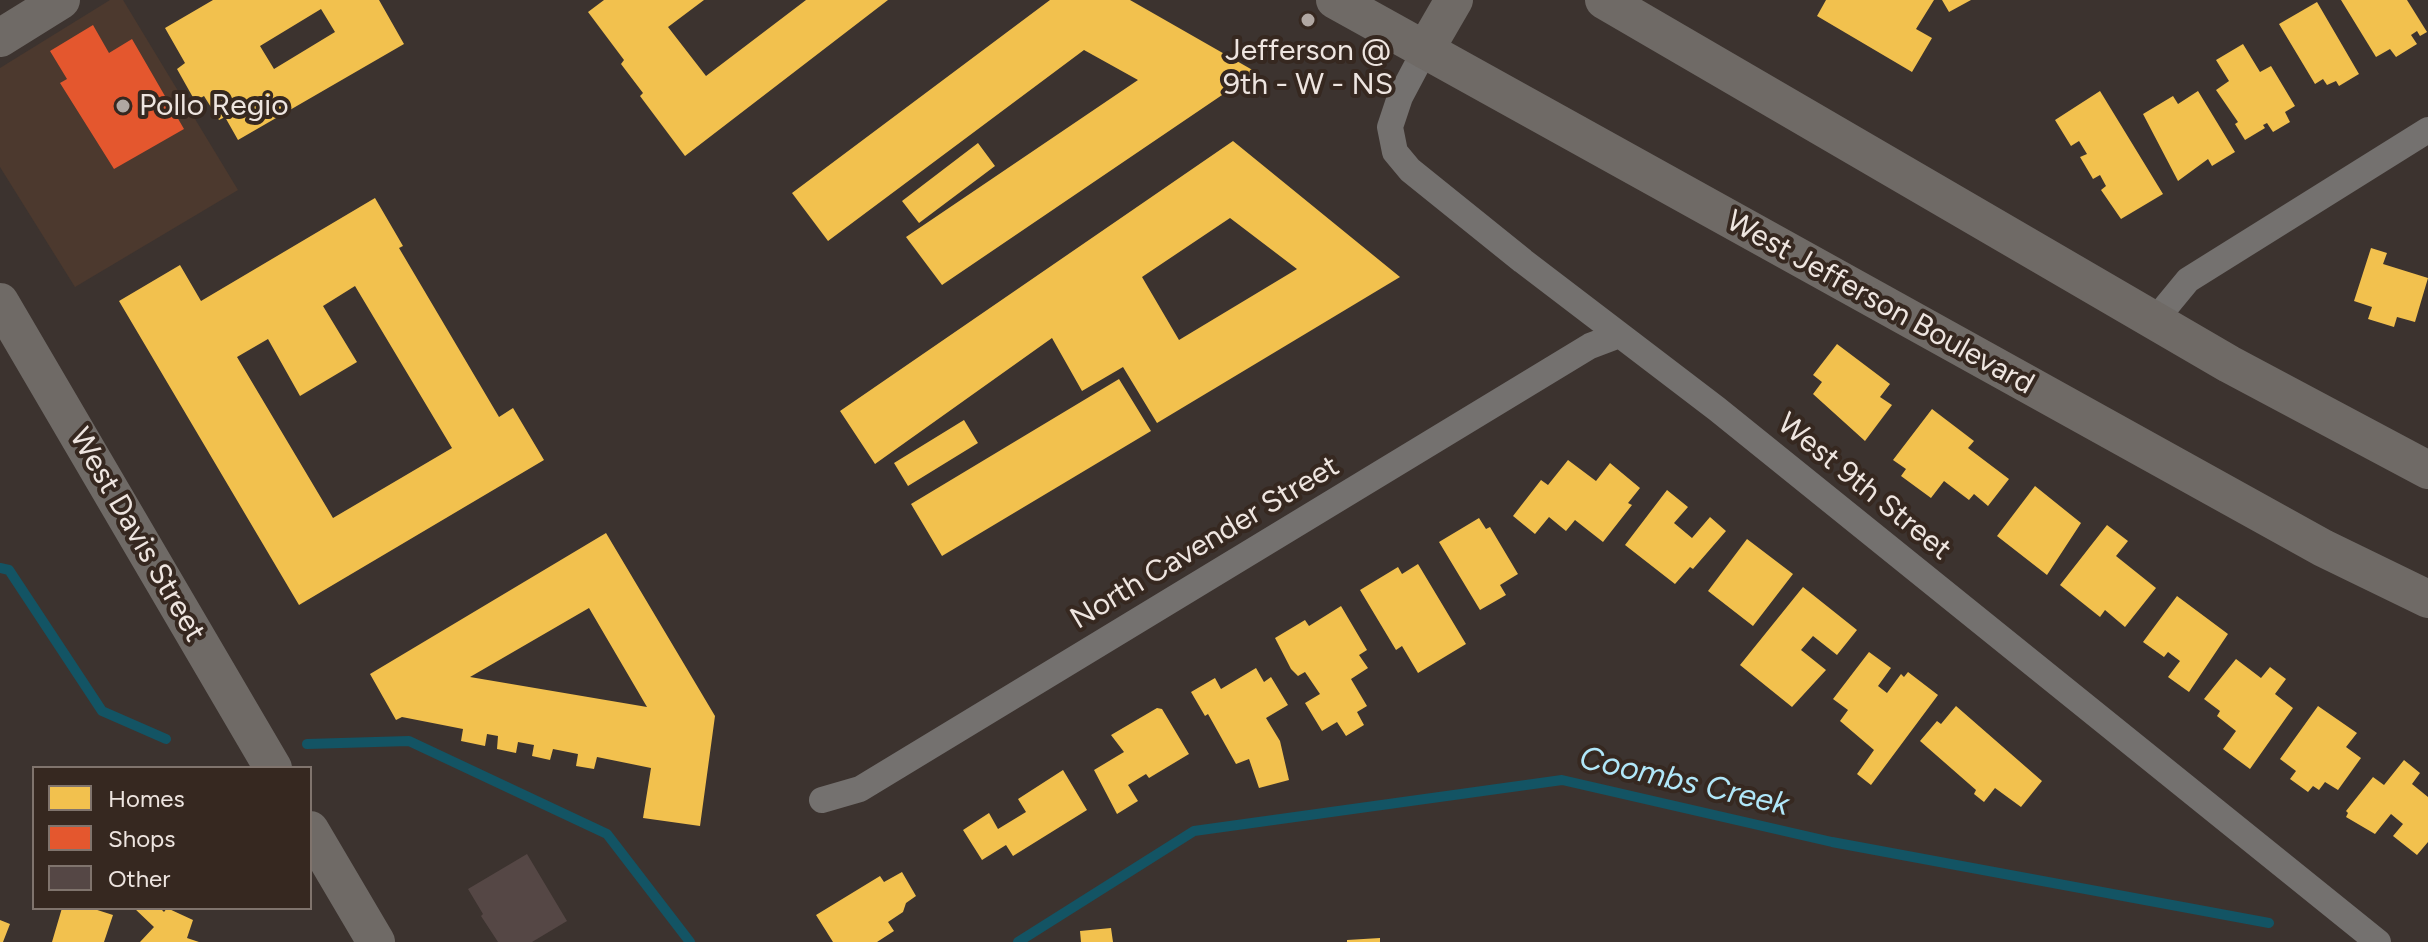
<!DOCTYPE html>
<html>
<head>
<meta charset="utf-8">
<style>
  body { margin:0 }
  #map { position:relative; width:2428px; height:942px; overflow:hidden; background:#3c332f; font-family:Figtree,sans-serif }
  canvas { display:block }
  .legend { position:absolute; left:32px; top:766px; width:280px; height:144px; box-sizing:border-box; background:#362820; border:2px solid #80746d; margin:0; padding:10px 14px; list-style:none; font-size:24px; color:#eee5e0 }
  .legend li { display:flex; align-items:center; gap:16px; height:40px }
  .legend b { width:40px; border:2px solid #80746d }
</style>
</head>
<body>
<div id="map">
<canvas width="2428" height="942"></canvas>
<ul class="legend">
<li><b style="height:22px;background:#f2c14e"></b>Homes</li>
<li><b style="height:22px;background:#e4572e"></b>Shops</li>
<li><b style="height:22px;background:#554745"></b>Other</li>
</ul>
</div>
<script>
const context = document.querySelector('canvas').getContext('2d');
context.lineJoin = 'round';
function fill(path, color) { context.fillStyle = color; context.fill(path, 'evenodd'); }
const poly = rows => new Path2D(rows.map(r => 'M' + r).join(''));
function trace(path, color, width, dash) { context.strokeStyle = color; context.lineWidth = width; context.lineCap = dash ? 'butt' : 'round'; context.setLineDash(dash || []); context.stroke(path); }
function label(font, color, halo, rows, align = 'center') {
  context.font = font + ' Figtree,sans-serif'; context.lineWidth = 8; context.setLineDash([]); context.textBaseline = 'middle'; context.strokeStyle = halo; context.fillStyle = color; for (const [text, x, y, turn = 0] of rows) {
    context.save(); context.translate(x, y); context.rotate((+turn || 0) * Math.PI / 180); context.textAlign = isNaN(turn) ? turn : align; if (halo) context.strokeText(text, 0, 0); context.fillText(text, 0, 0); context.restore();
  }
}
fill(poly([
  [110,0,123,0,238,190,75,287,0,167,0,68]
]), '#4c392e');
fill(poly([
  [213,0,379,0,404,44,238,140,225,117,219,120,204,96,195,101,177,69,185,63,165,28],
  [321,9,335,32,274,69,260,46],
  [604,0,704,0,668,27,706,76,806,0,888,0,685,156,640,96,643,93,621,64,624,60,588,12],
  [1050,0,1130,0,1256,72,942,285,906,237,1138,80,1084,50,828,241,792,193],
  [1826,0,1934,0,1916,29,1932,38,1912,72,1817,16],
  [1942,0,1971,0,1949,12],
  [2341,0,2407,0,2427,32,2420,36,2417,31,2411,35,2417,44,2396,57,2390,49,2376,57],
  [2317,2,2359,74,2339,86,2336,81,2327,85,2323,79,2315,84,2279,24],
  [2243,44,2260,72,2271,66,2295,106,2285,112,2290,122,2273,132,2267,123,2263,125,2265,128,2245,140,2235,124,2238,122,2216,90,2229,81,2216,60],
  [2100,91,2163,194,2121,219,2101,190,2106,186,2100,175,2093,179,2080,157,2087,154,2079,141,2071,146,2055,120],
  [2198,91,2235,152,2212,166,2208,159,2178,181,2143,114,2173,96,2178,104],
  [1233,141,1400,277,1157,423,1123,367,1082,391,1052,338,875,464,840,411],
  [1230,218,1297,269,1179,340,1142,277],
  [978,143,995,166,919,223,902,201],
  [375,198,403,246,399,248,499,417,513,408,544,460,299,605,119,301,180,265,201,301],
  [355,286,452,448,333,518,237,357,268,339,300,396,357,362,323,306],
  [2371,248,2387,253,2383,264,2428,278,2415,322,2397,317,2394,327,2368,319,2372,307,2354,301],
  [1837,344,1890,384,1880,397,1892,405,1865,441,1813,394,1822,382,1813,375],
  [1119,379,1151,431,942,556,911,504],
  [1932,409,1974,441,1968,448,2009,479,1988,506,1974,494,1969,500,1944,481,1931,498,1901,476,1906,469,1893,460],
  [964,420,978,443,908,486,894,463],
  [1568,460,1596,481,1610,463,1640,488,1628,503,1632,505,1603,542,1575,520,1566,531,1549,517,1535,534,1513,516,1541,480,1548,485],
  [2035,486,2081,523,2047,575,1997,536],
  [1667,490,1688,507,1674,523,1692,538,1710,517,1726,531,1693,569,1690,567,1675,584,1625,545],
  [1479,518,1486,529,1490,527,1518,574,1500,585,1506,595,1480,610,1439,542],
  [2107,525,2128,541,2116,556,2156,588,2125,627,2105,610,2100,617,2060,585],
  [606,533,715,716,700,826,643,818,651,768,597,757,594,769,576,766,578,754,553,749,550,760,532,756,534,745,518,742,516,753,497,749,498,736,487,734,485,746,461,741,463,729,402,717,396,720,370,674],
  [589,608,647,707,470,677],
  [1747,539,1793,574,1753,626,1708,591],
  [1418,564,1466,644,1418,673,1402,646,1396,650,1360,590,1398,567,1402,574],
  [1803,587,1857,630,1837,655,1813,636,1801,650,1826,670,1792,707,1740,665],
  [2177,596,2228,634,2189,692,2168,677,2180,661,2168,652,2164,657,2143,642],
  [1341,606,1367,650,1359,655,1368,668,1351,679,1367,706,1357,712,1364,725,1346,736,1337,722,1322,731,1305,703,1320,694,1305,672,1298,676,1291,669,1275,638,1305,620,1309,626],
  [1869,652,1891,668,1878,686,1887,693,1901,674,1904,677,1908,672,1938,695,1871,785,1857,774,1874,750,1840,721,1848,710,1833,699],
  [2236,659,2261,678,2270,667,2286,679,2275,694,2293,708,2250,769,2223,749,2236,731,2217,716,2220,711,2204,699],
  [1256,668,1264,682,1271,677,1288,705,1266,718,1280,741,1289,780,1259,788,1249,759,1236,764,1208,714,1205,716,1191,692,1215,678,1221,689],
  [1956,706,2042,781,2021,807,1995,788,1984,802,1974,794,1976,790,1920,741,1937,721,1941,724],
  [2318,706,2357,733,2346,747,2361,758,2338,790,2325,782,2319,790,2313,786,2308,792,2290,779,2296,771,2280,759],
  [1157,708,1162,709,1189,754,1149,778,1146,774,1128,785,1138,801,1117,814,1094,770,1124,752,1111,735],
  [2404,760,2420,773,2412,784,2428,797,2428,842,2417,855,2393,836,2403,824,2391,814,2375,834,2346,817,2348,813,2346,811,2373,777,2384,785],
  [1063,770,1087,810,1013,856,1006,845,982,860,963,830,989,813,998,829,1026,812,1018,799],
  [902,872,916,896,906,903,903,912,888,922,894,931,877,942,833,942,816,915,880,876,884,882],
  [62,908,91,908,113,915,104,942,52,942],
  [134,908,160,908,164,912,167,908,193,920,187,938,199,942,140,942,154,927],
  [0,920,10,924,3,942,0,942],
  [1111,928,1113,942,1081,942,1080,931],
  [1380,938,1380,942,1347,942,1347,940]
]), '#f2c14e');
fill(poly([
  [93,25,109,53,132,39,184,129,114,169,60,83,67,79,50,51]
]), '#e4572e');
trace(poly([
  [0,568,9,570,102,711,166,739],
  [307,744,409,741,607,834,690,942],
  [1018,942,1194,831,1562,780,1832,842,2269,923]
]), '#135464', 10);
fill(poly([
  [527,854,567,921,532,942,498,942,481,916,483,914,468,889]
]), '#554745');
trace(poly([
  [1425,50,1400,97,1390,127,1395,152,1410,170,1523,261,1717,409,2378,942],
  [2155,320,2188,280,2428,130],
  [822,800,860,789,1590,346,1619,335]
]), '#74716f', 26);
trace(poly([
  [1335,0,2323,548,2428,599],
  [1604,0,2229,364,2428,470],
  [0,38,61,0],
  [1425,50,1454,0],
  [0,302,273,768],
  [310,830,376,942]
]), '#6f6a66', 38);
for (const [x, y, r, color] of [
  [1308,20,8,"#b0a7a2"],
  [123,106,8,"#b0a7a2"]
]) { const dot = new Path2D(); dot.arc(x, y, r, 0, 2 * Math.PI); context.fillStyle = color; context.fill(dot); trace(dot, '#362820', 3); }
label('30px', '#eee5e0', '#362820', [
  ["Jefferson @",1308,51],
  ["9th - W - NS",1308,85],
  ["Pollo Regio",139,106,"left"]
]);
label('30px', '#eee5e0', '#362820', [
  ["West Jefferson Boulevard",1880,303,29],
  ["West 9th Street",1864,487,39],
  ["West Davis Street",137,535,60],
  ["North Cavender Street",1205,543,-31]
]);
label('italic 32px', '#b0e7f9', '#362820', [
  ["Coombs Creek",1684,782,13]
]);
</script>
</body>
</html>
